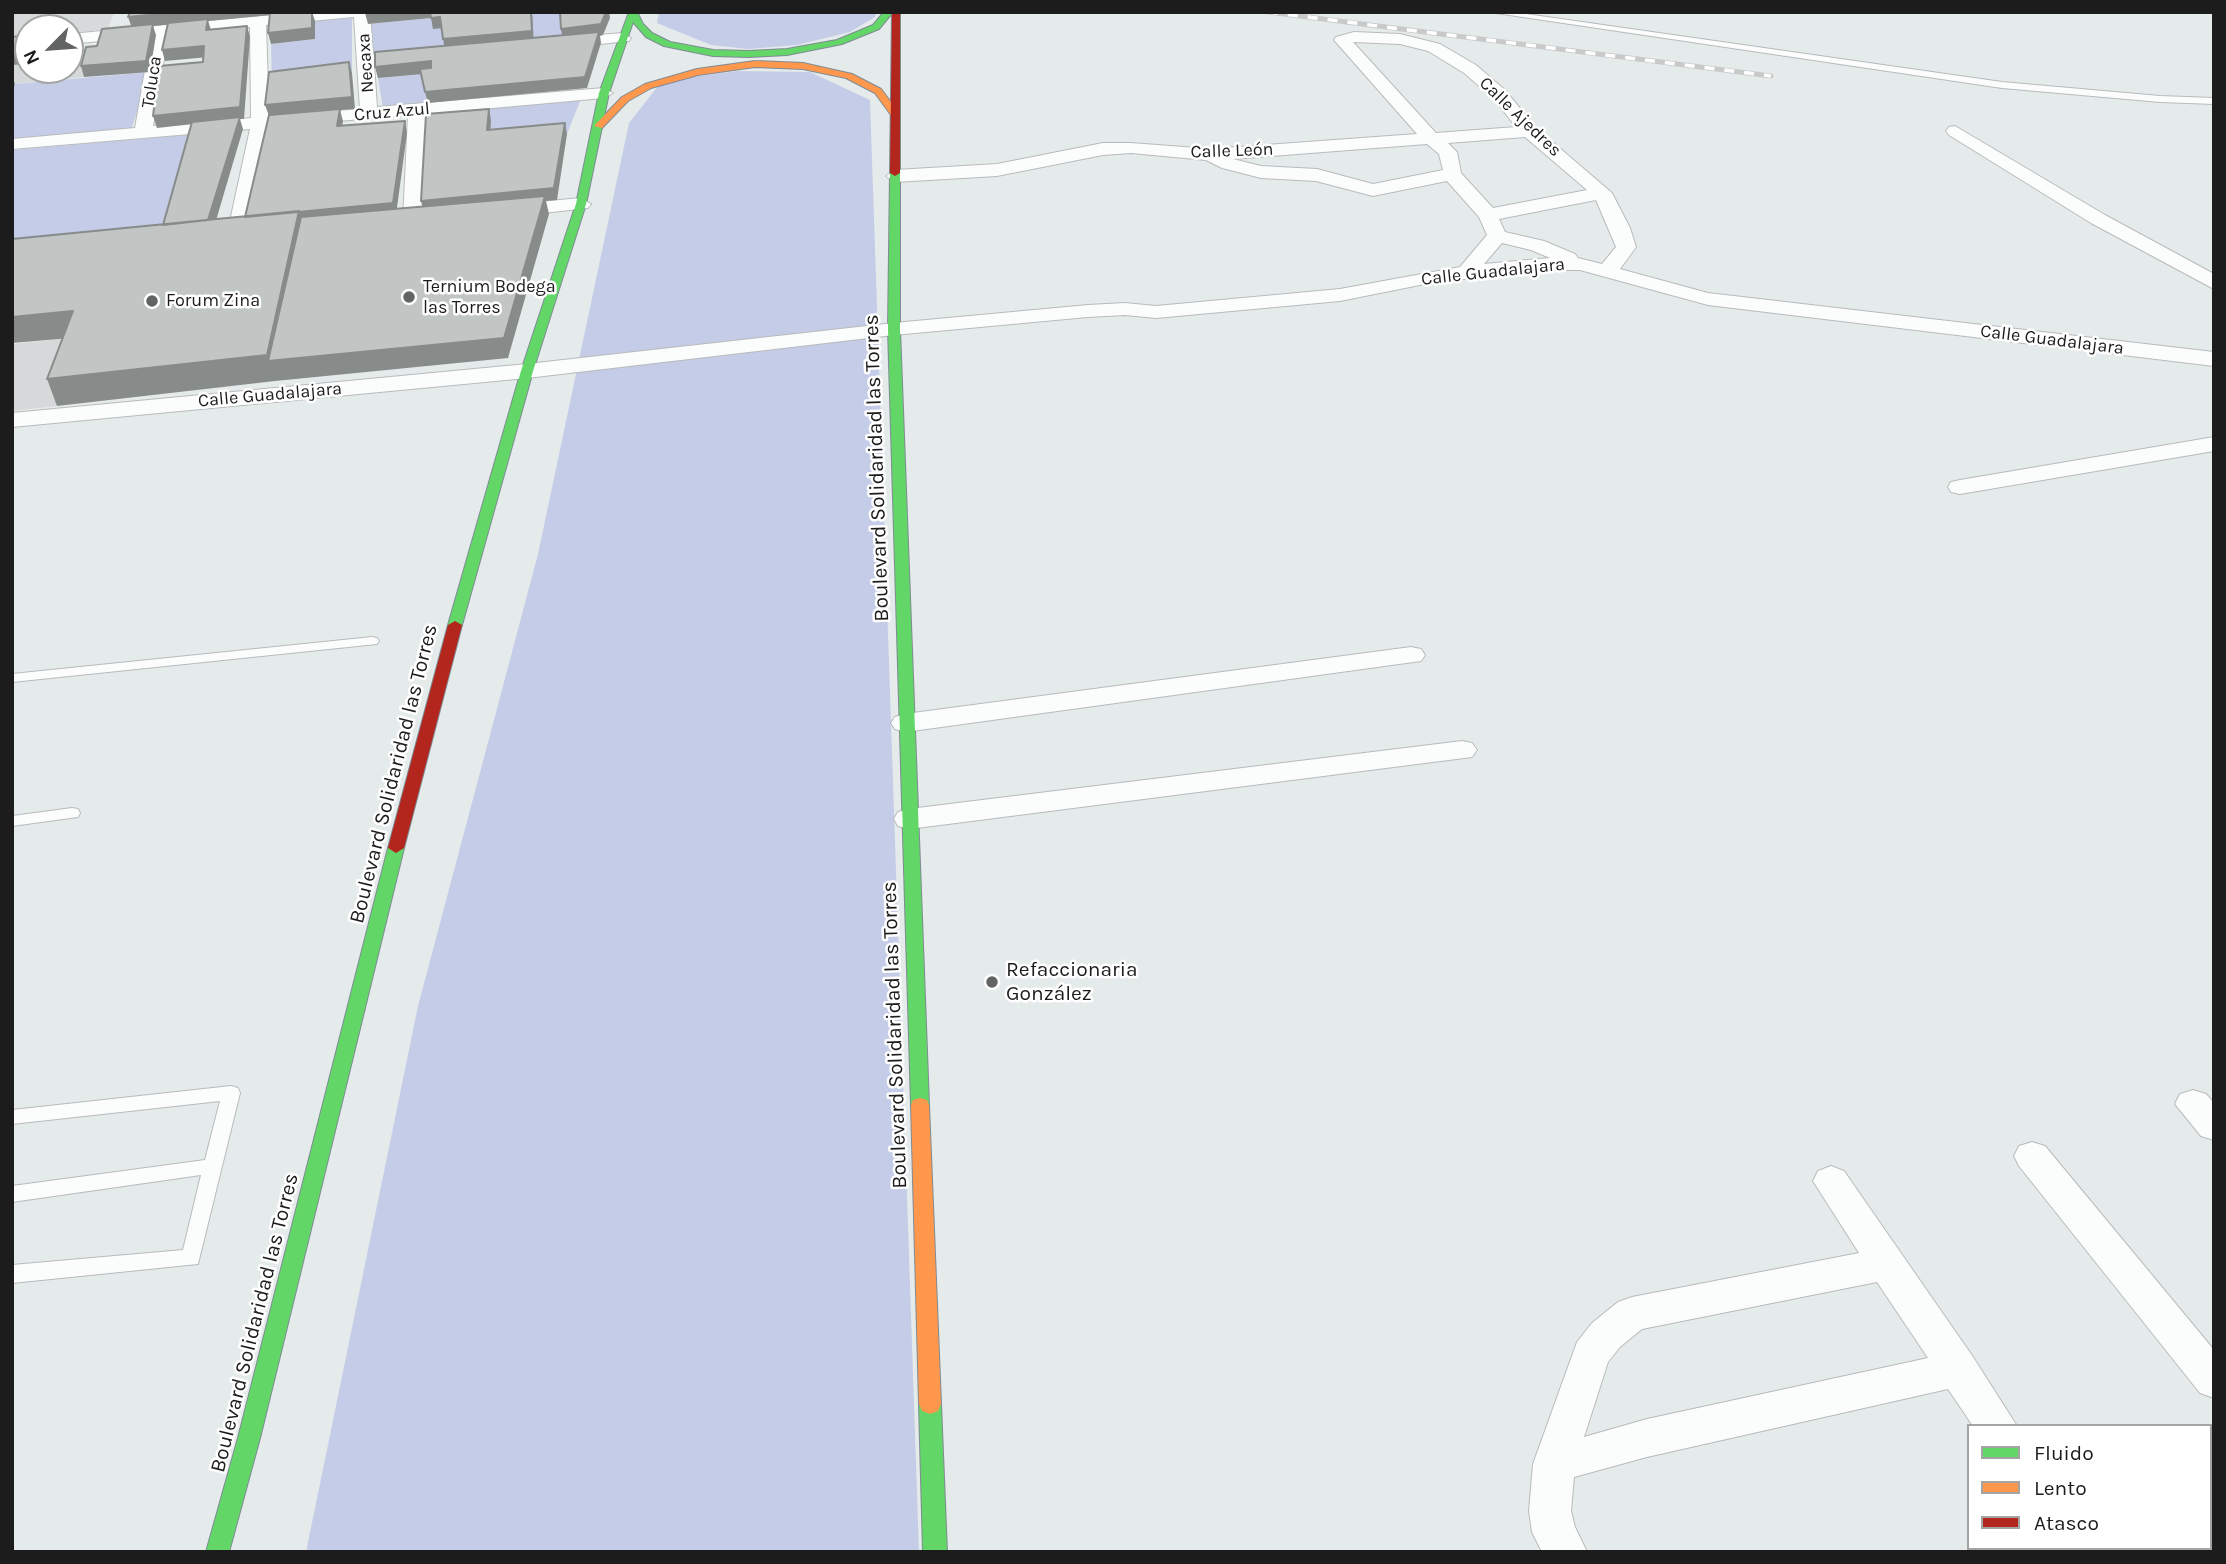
<!DOCTYPE html>
<html>
<head>
<meta charset="utf-8">
<style>
  body { margin:0 }
  #map { position:relative; width:2226px; height:1564px; overflow:hidden; background:#e5ebeb; font-family:Karla,sans-serif }
  canvas { display:block }
  .frame { position:absolute; inset:0; border:14px solid #1c1c1c; pointer-events:none }
  .legend { position:absolute; left:1967px; top:1424px; width:245px; height:126px; box-sizing:border-box; background:#fff; border:2px solid #a4a4a4; margin:0; padding:9px 12px; list-style:none; font-size:21px; color:#1c1c1c }
  .legend li { display:flex; align-items:center; gap:14px; height:35px }
  .legend b { width:35px; border:2px solid #a4a4a4 }
  .north { position:absolute; left:14px; top:14px; width:70px; height:70px; box-sizing:border-box; background:#fff; border:2px solid #a4a4a4; border-radius:50%; rotate:245deg; font-size:19px; font-weight:700; line-height:28px; text-align:center; color:#1c1c1c }
  .north::after { content:''; display:block; margin:auto; width:24px; height:32px; background:#626464; clip-path:polygon(50% 0,100% 100%,50% 72%,0 100%) }
</style>
</head>
<body>
<div id="map">
<canvas width="2226" height="1564"></canvas>
<div class="frame"></div>
<ul class="legend">
<li><b style="height:9px;background:#63d668"></b>Fluido</li>
<li><b style="height:9px;background:#ff974d"></b>Lento</li>
<li><b style="height:9px;background:#b3261e"></b>Atasco</li>
</ul>
<div class="north">N</div>
</div>
<script>
const context = document.querySelector('canvas').getContext('2d');
context.lineJoin = 'round';
function fill(path, color) { context.fillStyle = color; context.fill(path, 'evenodd'); }
const poly = rows => new Path2D(rows.map(r => 'M' + r).join(''));
function trace(path, color, width, dash) { context.strokeStyle = color; context.lineWidth = width; context.lineCap = dash ? 'butt' : 'round'; context.setLineDash(dash || []); context.stroke(path); }
function label(font, color, halo, rows, align = 'center') {
  context.font = font + ' Karla,sans-serif'; context.lineWidth = 5; context.setLineDash([]); context.textBaseline = 'middle'; context.strokeStyle = halo; context.fillStyle = color; for (const [text, x, y, turn = 0] of rows) {
    context.save(); context.translate(x, y); context.rotate((+turn || 0) * Math.PI / 180); context.textAlign = isNaN(turn) ? turn : align; if (halo) context.strokeText(text, 0, 0); context.fillText(text, 0, 0); context.restore();
  }
}
fill(poly([
  [12,12,114,12,108,29,70,33,70,28,28,28,28,36,12,37]
]), '#d6dada');
fill(poly([
  [90,58,84,77,12,84,12,65,28,64,28,70,70,70,70,60],
  [82,337,57,406,12,411,12,344]
]), '#d6d9d9');
fill(poly([
  [532,12,562,12,563,40,534,42],
  [659,12,876,12,875,17,850,32,797,45,748,49,711,45,657,23],
  [352,18,352,73,272,83,271,44,315,39,315,21],
  [431,18,443,28,445,50,369,57,368,24],
  [738,71,810,72,870,100,919,1552,306,1552,418,1006,538,554,629,123,662,81],
  [150,72,131,130,12,139,12,94,15,84],
  [434,73,423,81,428,103,383,108,378,78],
  [581,99,567,134,490,142,491,121,429,126,432,110],
  [196,134,167,238,12,253,12,150]
]), '#c5cce7');
const lane = poly([
  [1489,12,1512,12,2002,82,2160,96,2214,98,2214,104,2160,102,2002,88,1489,12],
  [372,637,377,638,379,641,377,644,12,682,12,674,372,637],
  [72,808,78,809,80,813,78,817,12,826,12,816,72,808],
  [231,1086,238,1088,240,1093,198,1264,12,1283,12,1265,183,1250,201,1175,12,1202,12,1186,205,1160,220,1101,12,1124,12,1110,231,1086]
]);
const street = poly([
  [305,12,370,12,373,54,420,52,422,56,420,60,374,64,377,107,604,88,613,93,604,98,426,114,423,220,413,226,403,220,408,115,268,127,247,235,244,239,237,241,230,239,227,235,250,129,12,149,12,139,135,128,151,36,70,44,70,34,305,12],
  [354,17,360,109,269,117,266,25,354,17],
  [250,27,251,118,153,126,168,35,250,27],
  [1354,32,1400,34,1440,44,1476,65,1506,91,1535,127,1612,193,1630,228,1636,247,1620,269,1708,293,2214,352,2214,366,1708,305,1580,270,1538,270,1430,283,1340,301,1156,318,1125,315,1088,317,894,335,527,378,12,427,12,413,527,364,894,323,1088,305,1125,303,1156,306,1340,289,1460,267,1487,235,1479,217,1447,181,1373,196,1316,181,1261,178,1222,168,1206,160,1131,153,1103,155,997,176,895,182,886,176,895,170,997,164,1103,143,1131,143,1210,149,1417,134,1334,40,1336,37,1354,32],
  [1353,42,1400,44,1428,51,1464,73,1494,99,1516,127,1436,133,1353,42],
  [1525,137,1587,190,1493,208,1461,173,1457,152,1448,143,1525,137],
  [1427,144,1439,154,1443,170,1373,184,1317,169,1261,166,1233,159,1427,144],
  [1596,200,1616,247,1602,264,1578,258,1575,254,1544,241,1505,232,1499,219,1596,200],
  [1502,243,1531,250,1550,258,1484,264,1502,243],
  [623,33,631,38,629,41,561,48,553,43,561,38,623,33],
  [1955,126,2105,215,2214,274,2214,289,2091,223,1949,135,1946,131,1949,127,1955,126],
  [581,198,591,204,588,208,507,217,497,211,507,205,581,198],
  [2214,437,2214,451,1960,494,1951,492,1948,487,1951,482,1960,480,2214,437],
  [1411,647,1421,649,1425,655,1421,661,905,732,895,729,891,723,895,717,905,714,1411,647],
  [1462,741,1472,743,1477,750,1472,757,909,829,898,826,894,819,898,812,909,809,1462,741],
  [2193,1090,2206,1094,2214,1103,2214,1140,2201,1136,2175,1104,2180,1094,2193,1090],
  [2032,1142,2045,1146,2214,1350,2214,1398,2200,1393,2019,1166,2014,1156,2019,1146,2032,1142],
  [1831,1166,1844,1171,1973,1357,2017,1426,1973,1426,1948,1389,1647,1457,1574,1477,1571,1511,1575,1527,1587,1552,1542,1552,1532,1532,1529,1511,1533,1464,1577,1342,1592,1323,1618,1302,1632,1297,1859,1253,1813,1181,1818,1171,1831,1166],
  [1877,1282,1928,1358,1647,1419,1584,1437,1608,1362,1620,1347,1642,1329,1877,1282],
  [2056,1548,2100,1548,2102,1552,2058,1552,2056,1548]
]);
const fast = poly([
  [629,12,637,12,643,24,652,33,670,42,713,50,749,51,787,49,837,40,873,25,884,12,893,12,879,29,842,44,787,55,749,57,713,56,664,46,646,37,633,22,609,93,586,204,533,371,462,625,460,628,450,628,448,625,521,371,576,204,599,93,629,12],
  [895,170,900,173,900,329,929,1105,927,1110,920,1112,913,1110,911,1105,888,329,890,173,895,170],
  [396,843,404,848,260,1438,229,1552,206,1552,238,1438,388,848,396,843],
  [930,1394,938,1397,941,1404,947,1552,923,1552,919,1404,922,1397,930,1394]
]);
const slow = poly([
  [755,61,803,63,852,74,881,89,899,113,891,115,875,93,846,78,803,69,755,67,698,75,651,88,628,101,602,128,594,126,622,97,645,84,697,69,755,61],
  [920,1098,927,1100,929,1105,941,1404,938,1411,930,1414,922,1411,919,1404,911,1105,913,1100,920,1098]
]);
const jam = poly([
  [892,12,900,12,900,173,895,176,890,173,892,12],
  [455,621,462,625,404,848,396,853,388,848,448,625,455,621]
]);
trace(lane, '#b8bbbb', 2);
trace(street, '#b8bbbb', 2);
trace(fast, '#7f8b94', 2);
trace(slow, '#7f8b94', 2);
trace(jam, '#7f8b94', 2);
fill(lane, '#fbfcfc');
fill(street, '#fbfcfc');
fill(fast, '#63d668');
fill(slow, '#ff974d');
fill(jam, '#b3261e');
const rail = poly([
  [1268,12,1771,76]
]);
trace(rail, '#c8c9c9', 5);
trace(rail, '#fff', 3.5, [10]);
fill(poly([
  [179,12,303,12,208,21,211,30,206,30,207,21,153,26,156,35,150,72,84,77,81,66,132,28,128,17],
  [312,12,315,21,315,39,271,44,268,33],
  [429,12,431,18,368,24,365,13],
  [532,12,534,42,445,50,443,39],
  [606,12,609,12,610,18,603,35,600,36,601,43,587,88,428,103,425,92,563,40,561,29],
  [440,17,443,28,433,29,431,18],
  [247,26,250,37,244,119,240,119,243,129,212,234,167,238,239,119,157,128,153,116],
  [77,31,81,42,75,60,70,60,70,49],
  [204,46,208,57,165,61,162,50],
  [28,52,28,64,12,65,12,54],
  [431,61,434,73,378,78,375,67],
  [349,62,352,73,355,109,340,110,343,121,340,138,269,116,265,105],
  [12,76,15,84,12,94],
  [489,109,491,120,490,142,487,130],
  [405,121,407,133,396,215,424,214,421,201,565,123,567,134,557,200,546,201,549,214,508,358,275,381,57,406,47,379,248,229],
  [73,311,82,337,12,343,12,317]
]), '#878b8a');
const building = poly([
  [130,12,179,12,128,17,130,12],
  [279,12,312,12,312,28,268,33,270,13,279,12],
  [430,12,531,12,532,31,443,39,440,17,431,18,430,12],
  [560,12,606,12,601,24,561,29,560,12],
  [208,19,206,30,247,26,240,107,153,116,159,66,203,62,204,46,162,50,168,23,208,19],
  [153,24,146,61,81,66,86,47,97,46,102,29,153,24],
  [77,31,71,48,70,49,70,32,77,31],
  [599,32,585,77,425,92,420,69,431,68,431,61,375,67,375,52,599,32],
  [28,35,28,52,12,54,12,37,28,35],
  [349,62,352,97,265,105,269,72,349,62],
  [340,109,337,126,405,121,393,203,245,217,269,115,340,109],
  [489,109,487,130,565,123,554,188,421,201,426,114,489,109],
  [240,117,208,220,163,225,192,122,240,117],
  [545,196,504,338,268,361,301,217,545,196],
  [299,211,267,355,47,379,73,311,12,317,12,239,299,211]
]);
fill(building, '#c1c6c5');
trace(building, '#878b8a', 2);
for (const [x, y, r, color] of [
  [409,297,7,"#626464"],
  [152,301,7,"#626464"],
  [992,982,7,"#626464"]
]) { const dot = new Path2D(); dot.arc(x, y, r, 0, 2 * Math.PI); context.fillStyle = color; context.fill(dot); trace(dot, '#fff', 2.5); }
label('18px', '#1c1c1c', '#fff', [
  ["Necaxa",366,63,-94],
  ["Toluca",152,82,-81],
  ["Cruz Azul",392,112,-5],
  ["Calle Ajedres",1520,117,44],
  ["Calle León",1232,151,-2],
  ["Calle Guadalajara",1493,272,-6],
  ["Calle Guadalajara",2052,340,7],
  ["Calle Guadalajara",270,395,-5]
]);
label('18px', '#1c1c1c', '#fff', [
  ["Ternium Bodega",423,287],
  ["las Torres",423,308],
  ["Forum Zina",166,301]
], 'left');
label('21px', '#1c1c1c', '#fff', [
  ["Boulevard Solidaridad las Torres",877,468,-92],
  ["Boulevard Solidaridad las Torres",394,774,-76],
  ["Boulevard Solidaridad las Torres",895,1035,-92],
  ["Boulevard Solidaridad las Torres",255,1323,-76]
]);
label('21px', '#1c1c1c', '#fff', [
  ["Refaccionaria",1006,970],
  ["González",1006,994]
], 'left');
</script>
</body>
</html>
